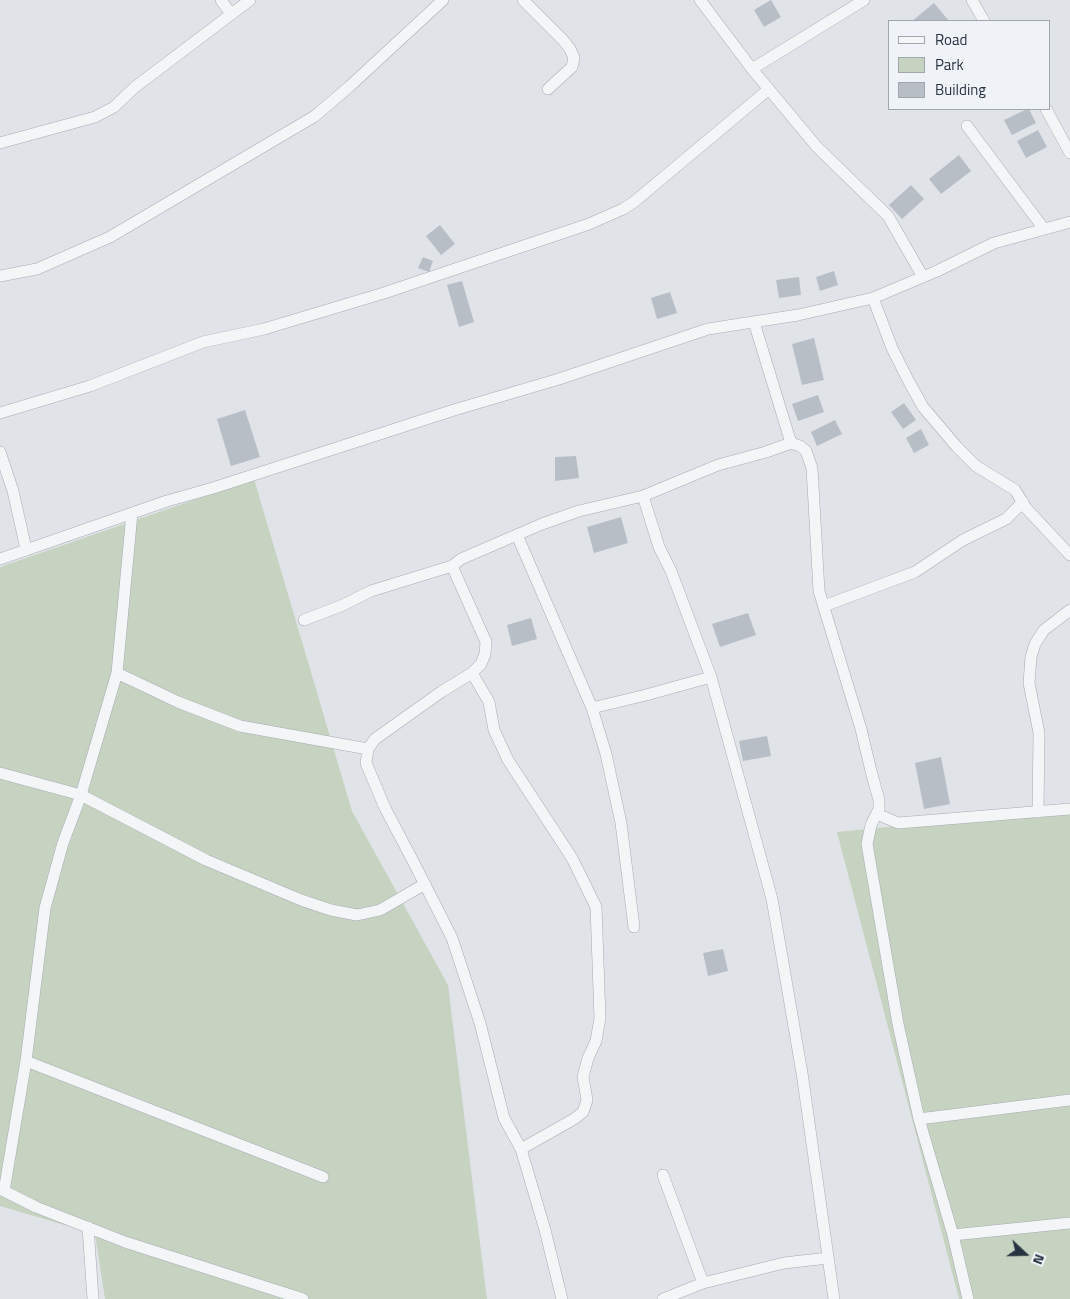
<!DOCTYPE html>
<html>
<head>
<meta charset="utf-8">
<style>
  body { margin:0 }
  #map { position:relative; width:1070px; height:1299px; overflow:hidden; background:#e0e4e9; font-family:"Titillium Web",sans-serif }
  canvas { display:block }
  .legend { position:absolute; left:888px; top:20px; width:162px; height:90px; box-sizing:border-box; background:#eff3f7; border:1px solid #9fa6ae; margin:0; padding:6px 9px; list-style:none; font-size:15px; color:#283341 }
  .legend li { display:flex; align-items:center; gap:10px; height:25px }
  .legend b { width:25px; border:1px solid #9fa6ae }
  .north { position:absolute; left:1000px; top:1229px; width:50px; height:50px; -webkit-text-stroke:4px #eff3f7; paint-order:stroke; rotate:111deg; font-size:14px; font-weight:700; line-height:20px; text-align:center; color:#283341 }
  .north::after { content:''; display:block; margin:auto; width:18px; height:22px; background:#283341; clip-path:polygon(50% 0,100% 100%,50% 72%,0 100%) }
</style>
</head>
<body>
<div id="map">
<canvas width="1070" height="1299"></canvas>
<ul class="legend">
<li><b style="height:6px;background:#f3f5f7"></b>Road</li>
<li><b style="height:14px;background:#c7d3c1"></b>Park</li>
<li><b style="height:14px;background:#b7bec6"></b>Building</li>
</ul>
<div class="north">N</div>
</div>
<script>
const context = document.querySelector('canvas').getContext('2d');
context.lineJoin = 'round';
function fill(path, color) { context.fillStyle = color; context.fill(path, 'evenodd'); }
const poly = rows => new Path2D(rows.map(r => 'M' + r).join(''));
function trace(path, color, width, dash) { context.strokeStyle = color; context.lineWidth = width; context.lineCap = dash ? 'butt' : 'round'; context.setLineDash(dash || []); context.stroke(path); }
fill(poly([
  [254,479,352,811,448,985,487,1299,105,1299,95,1234,0,1206,0,567],
  [1070,809,1070,1299,959,1299,837,832]
]), '#c7d3c1');
fill(poly([
  [771,0,781,17,764,27,754,10],
  [934,3,949,21,912,21],
  [1027,109,1029,109,1036,123,1012,135,1004,120],
  [1038,130,1047,147,1026,158,1017,141],
  [959,155,971,171,941,194,929,179],
  [911,185,924,199,902,219,889,205],
  [440,225,455,244,441,255,426,236],
  [423,257,433,261,429,272,418,268],
  [834,271,838,285,820,291,816,277],
  [799,277,801,295,779,298,776,280],
  [462,281,474,322,459,327,447,285],
  [670,292,677,313,657,319,651,298],
  [814,338,824,380,802,385,792,344],
  [818,395,824,412,798,421,792,404],
  [904,403,916,420,903,429,891,412],
  [245,410,260,457,231,466,217,419],
  [835,420,842,434,817,446,811,432],
  [921,429,929,445,914,453,906,438],
  [576,456,579,478,555,481,555,457],
  [621,517,628,543,594,553,587,527],
  [748,613,756,635,720,647,712,624],
  [531,618,537,639,512,646,507,625],
  [767,736,771,756,743,761,739,741],
  [941,757,950,804,924,809,915,763],
  [723,949,728,971,708,976,703,953]
]), '#b7bec6');
const street = poly([
  [221,0,231,14],
  [523,0,563,40,570,49,574,58,572,67,548,89],
  [700,0,752,69,817,147,888,216,923,277],
  [972,0,984,21],
  [752,69,864,0],
  [1046,109,1070,153],
  [967,126,1044,229],
  [0,143,95,117,114,107,135,87,250,0],
  [0,276,37,269,110,237,315,116,350,86,443,0],
  [873,298,892,348,908,380,923,407,957,447,976,466,1015,490,1026,508,1070,555],
  [754,322,791,443,800,446,806,451,812,468,819,591,861,729,871,771,879,800,879,809,871,825,867,844,898,1024,919,1119,953,1235,968,1299],
  [0,413,90,386,203,342,264,329,384,293,589,224,623,209,634,202,769,89],
  [791,443,766,452,718,465,643,496,659,547,671,571,711,677,772,899,802,1073,834,1299],
  [0,452,13,491,26,549],
  [517,535,592,708,606,754,621,823,634,927],
  [0,559,167,501,213,488,454,410,559,379,708,329,798,315,873,298,937,271,994,243,1070,222],
  [452,566,486,642,485,654,481,664,472,673,441,692,375,739,368,749,366,763,385,808,414,863,452,938,480,1023,504,1118,521,1149,545,1230,562,1299],
  [824,606,915,572,963,540,1006,519,1023,502],
  [304,620,343,605,371,591,452,566,461,559,542,524,579,511,643,496],
  [117,673,178,702,240,726,368,749],
  [472,673,489,702,494,730,508,760,572,858,596,907,600,1018,596,1041,588,1058,583,1077,587,1100,583,1112,574,1119,521,1149],
  [592,708,646,695,711,677],
  [0,773,81,795,206,860,301,900,331,910,357,915,380,910,425,884],
  [1038,812,1039,733,1029,683,1031,657,1035,644,1044,630,1070,610],
  [877,814,898,823,1070,809],
  [26,1061,323,1177],
  [919,1119,1070,1100],
  [663,1175,703,1283],
  [0,1189,36,1207,125,1242,303,1299],
  [4,1191,26,1061,45,908,63,843,81,795,117,673,132,513],
  [88,1227,93,1299],
  [953,1235,1070,1223],
  [663,1299,703,1283,784,1263,828,1258]
]);
trace(street, '#a5abb3', 12);
trace(street, '#f3f5f7', 11);
</script>
</body>
</html>
